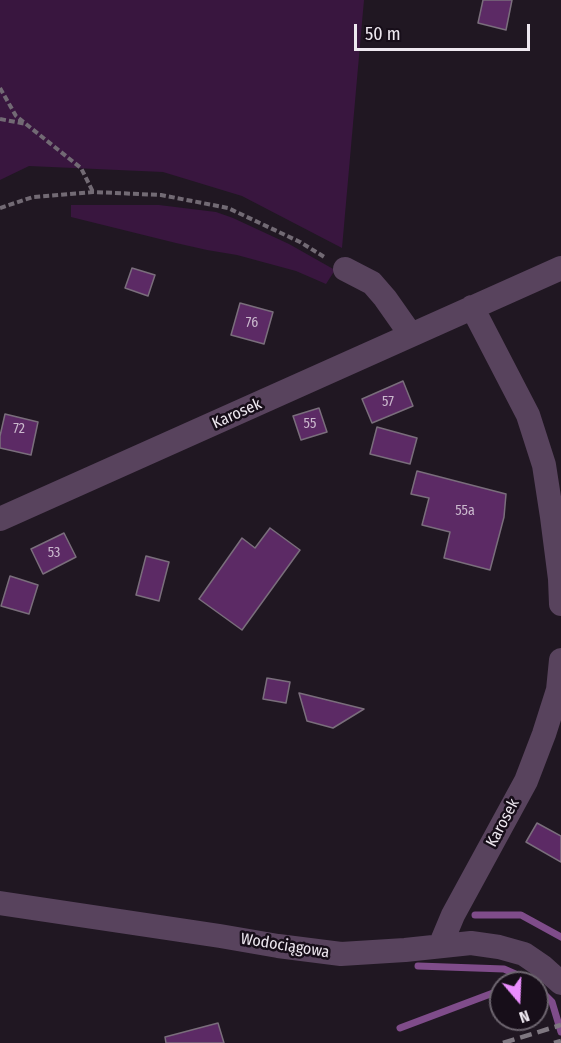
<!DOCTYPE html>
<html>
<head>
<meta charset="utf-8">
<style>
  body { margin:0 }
  #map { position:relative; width:561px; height:1043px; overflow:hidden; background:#201722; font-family:"Fira Sans Condensed",sans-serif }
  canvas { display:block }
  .north { position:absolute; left:489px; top:971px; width:60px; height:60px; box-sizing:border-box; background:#170e19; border:2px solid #6d656f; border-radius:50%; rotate:161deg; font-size:16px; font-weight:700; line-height:24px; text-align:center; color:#eee8f0 }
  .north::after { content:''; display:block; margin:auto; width:21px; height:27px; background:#ea8dfd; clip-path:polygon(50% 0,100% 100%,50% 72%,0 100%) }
  .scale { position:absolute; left:354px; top:24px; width:176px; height:27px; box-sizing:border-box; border:3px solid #eee8f0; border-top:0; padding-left:8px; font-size:18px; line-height:21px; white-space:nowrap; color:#eee8f0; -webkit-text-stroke:4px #170e19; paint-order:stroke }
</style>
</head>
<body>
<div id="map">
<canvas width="561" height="1043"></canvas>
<div class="north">N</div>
<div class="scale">50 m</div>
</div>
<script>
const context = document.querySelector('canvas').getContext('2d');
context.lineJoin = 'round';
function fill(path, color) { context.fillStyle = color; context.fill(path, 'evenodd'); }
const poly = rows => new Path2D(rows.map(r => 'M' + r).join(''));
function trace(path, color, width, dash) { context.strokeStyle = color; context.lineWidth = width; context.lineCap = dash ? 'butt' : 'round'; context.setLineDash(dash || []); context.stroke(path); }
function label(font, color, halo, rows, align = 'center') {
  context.font = font + ' "Fira Sans Condensed",sans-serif'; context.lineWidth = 5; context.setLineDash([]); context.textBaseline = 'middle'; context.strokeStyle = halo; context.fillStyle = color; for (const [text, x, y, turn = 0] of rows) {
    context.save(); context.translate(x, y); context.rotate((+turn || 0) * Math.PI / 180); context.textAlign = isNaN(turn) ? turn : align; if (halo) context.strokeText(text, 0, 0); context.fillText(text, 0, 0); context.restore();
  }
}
fill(poly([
  [0,0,364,0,342,248,242,196,163,172,29,166,0,180],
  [71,205,159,205,216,212,233,218,289,244,335,270,326,284,296,271,237,255,207,250,176,243,71,217]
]), '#39163f');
trace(poly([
  [475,915,521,915,561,937],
  [418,966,504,969,529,980,533,983],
  [537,987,552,1002,561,1032],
  [400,1028,501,990]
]), '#7f4c8a', 7);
const building = poly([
  [483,0,512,0,506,30,478,23,483,0],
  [132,268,155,275,148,296,125,288,132,268],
  [240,303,273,312,264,344,231,335,240,303],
  [403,381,413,406,372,423,362,399,403,381],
  [319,408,327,432,301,440,293,416,319,408],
  [5,414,38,422,31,455,0,448,0,436,5,414],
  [377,427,417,438,410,464,370,454,377,427],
  [417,471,506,494,504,517,490,570,444,558,450,532,422,525,429,498,411,494,417,471],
  [270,528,300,550,242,630,199,599,242,538,255,548,270,528],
  [64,533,76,557,43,574,31,549,64,533],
  [146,556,169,562,159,601,136,595,146,556],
  [10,576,38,585,29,614,1,606,10,576],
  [267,678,290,682,286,703,263,699,267,678],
  [299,693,364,709,333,728,307,721,299,693],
  [537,823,561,836,561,862,526,842,537,823],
  [218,1023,224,1043,166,1043,165,1037,218,1023]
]);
fill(building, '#5c2a65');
trace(building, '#7a6e7c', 1.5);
trace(poly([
  [0,88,16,116,81,168,93,192],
  [0,119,26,124],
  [0,208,33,197,93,192,161,195,228,208,300,242,326,258]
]), '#726a74', 4, [6, 3]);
trace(poly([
  [345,269,372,283,385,298,411,335],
  [472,307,528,415,544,465,552,517,560,579,561,604],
  [0,519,561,268],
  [0,903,220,936,278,946,341,954,405,950,471,943,499,947,524,954,543,967,561,983],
  [440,946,453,915,526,781,544,734,558,690,561,660]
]), '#58435d', 24);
trace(poly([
  [503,1043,561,1025],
  [554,1043,561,1041]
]), '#7e7780', 4.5, [12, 6]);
label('14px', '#cab8cd', null, [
  ["76",252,323],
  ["57",388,402],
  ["55",310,424],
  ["72",19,429],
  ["55a",465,511],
  ["53",54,553]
]);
label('16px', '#eee8f0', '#170e19', [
  ["Karosek",237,414,-24],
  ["Karosek",503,823,-62],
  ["Wodociągowa",285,946,9]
]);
</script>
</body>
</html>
